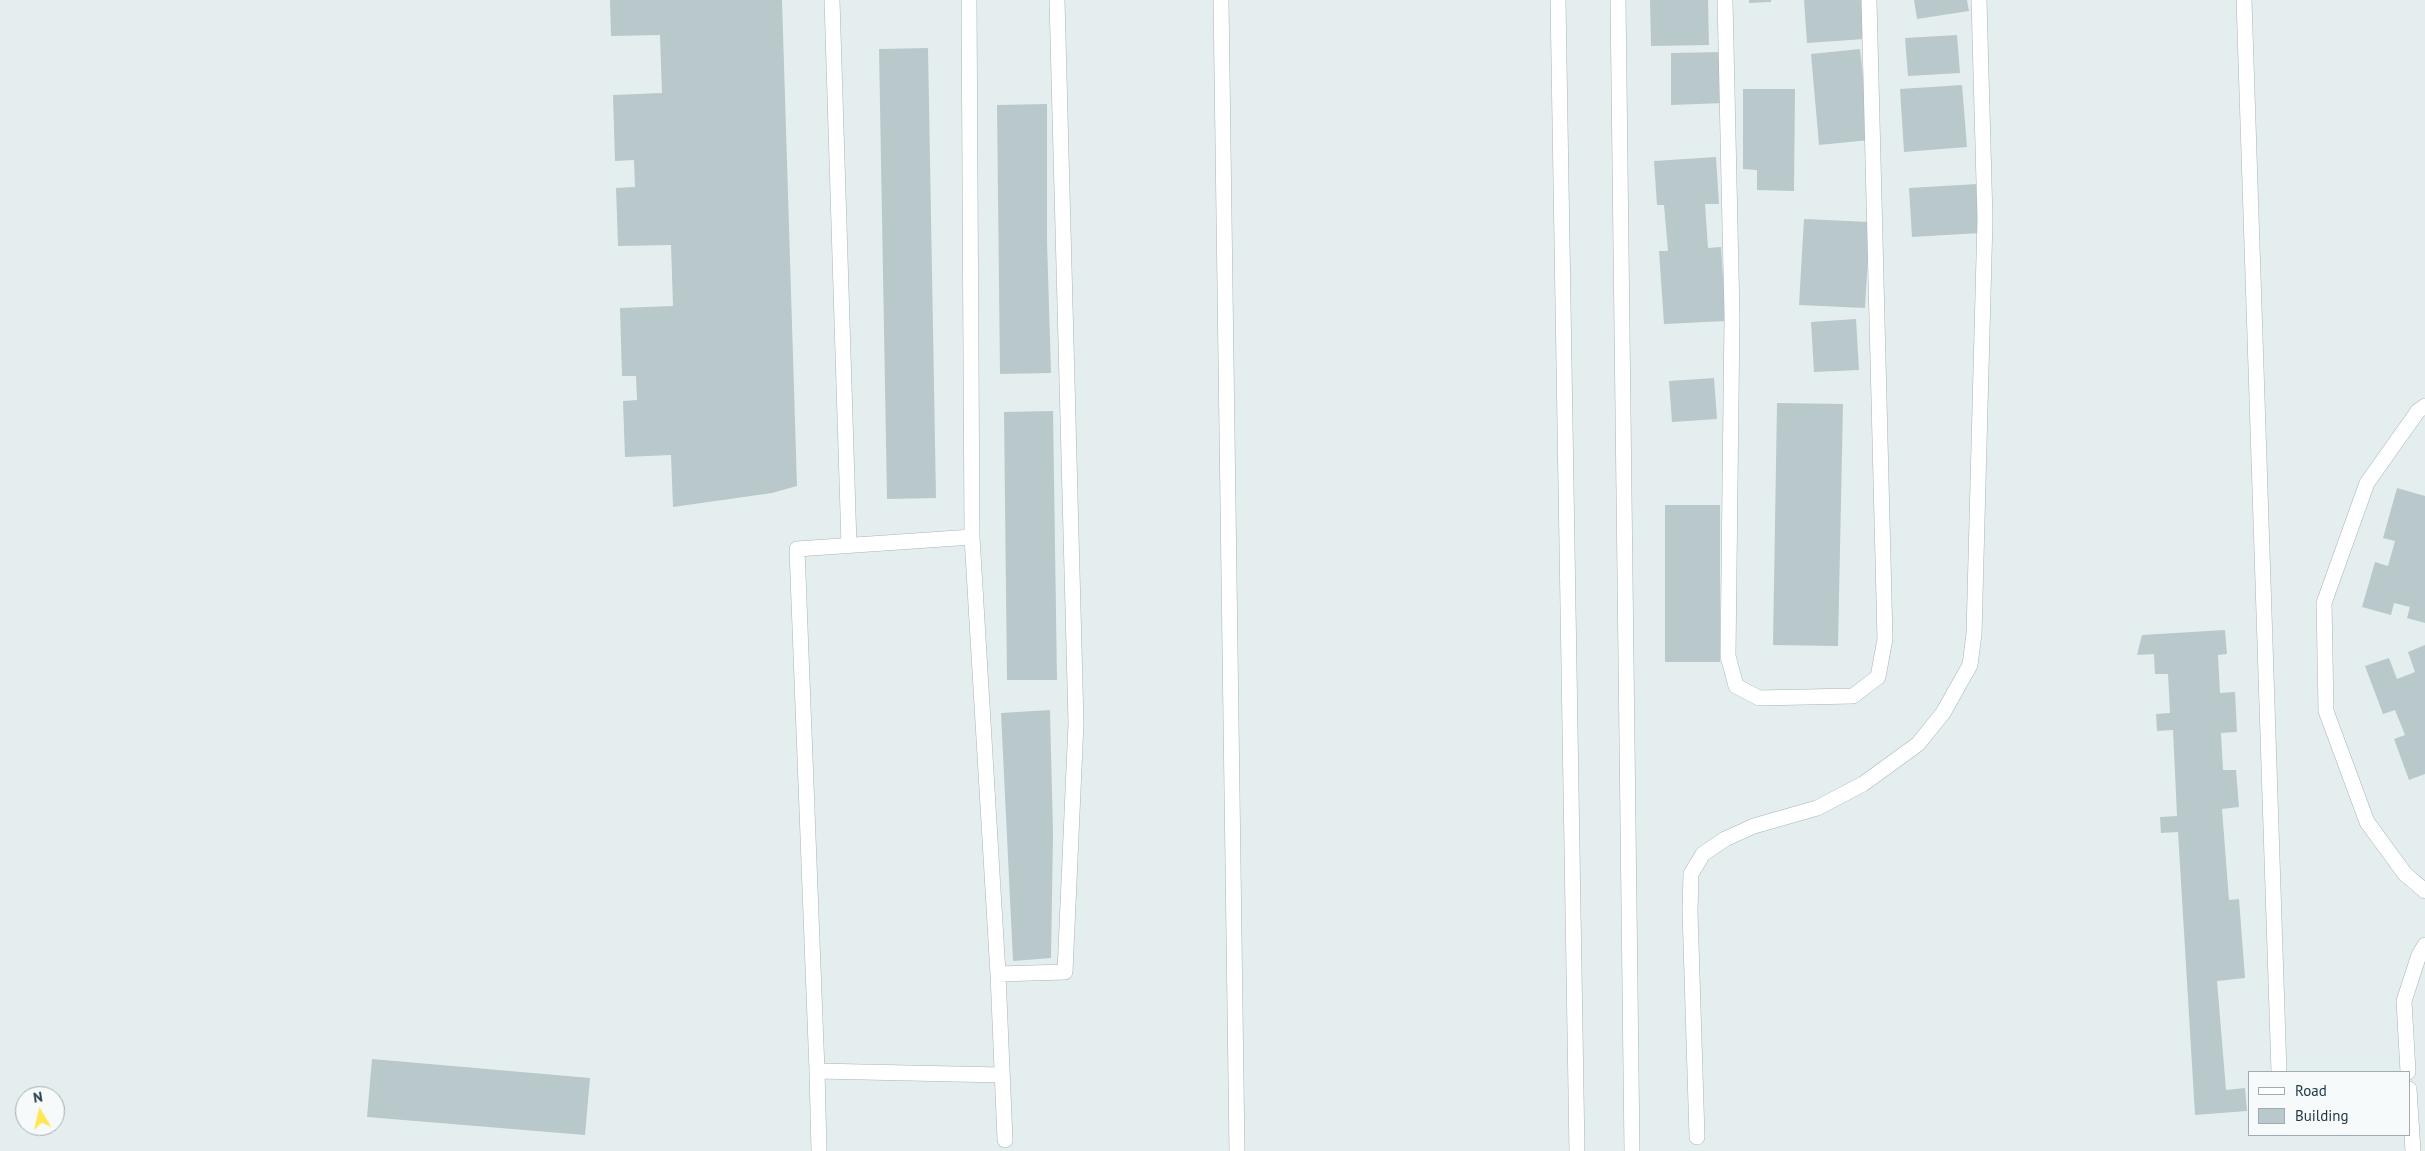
<!DOCTYPE html>
<html>
<head>
<meta charset="utf-8">
<style>
  body { margin:0 }
  #map { position:relative; width:2425px; height:1151px; overflow:hidden; background:#e5eeef; font-family:"PT Sans",sans-serif }
  canvas { display:block }
  .legend { position:absolute; left:2248px; top:1071px; width:162px; height:65px; box-sizing:border-box; background:#f6fafb; border:1px solid #a1acb2; margin:0; padding:6px 9px; list-style:none; font-size:15px; color:#213844 }
  .legend li { display:flex; align-items:center; gap:10px; height:25px }
  .legend b { width:25px; border:1px solid #a1acb2 }
  .north { position:absolute; left:15px; top:1086px; width:50px; height:50px; box-sizing:border-box; background:#f6fafb; border:1px solid #a1acb2; border-radius:50%; rotate:351deg; font-size:14px; font-weight:700; line-height:20px; text-align:center; color:#213844 }
  .north::after { content:''; display:block; margin:auto; width:18px; height:22px; background:#ffe753; clip-path:polygon(50% 0,100% 100%,50% 72%,0 100%) }
</style>
</head>
<body>
<div id="map">
<canvas width="2425" height="1151"></canvas>
<ul class="legend">
<li><b style="height:6px;background:#fff"></b>Road</li>
<li><b style="height:14px;background:#b9c8cb"></b>Building</li>
</ul>
<div class="north">N</div>
</div>
<script>
const context = document.querySelector('canvas').getContext('2d');
context.lineJoin = 'round';
function fill(path, color) { context.fillStyle = color; context.fill(path, 'evenodd'); }
const poly = rows => new Path2D(rows.map(r => 'M' + r).join(''));
function trace(path, color, width, dash) { context.strokeStyle = color; context.lineWidth = width; context.lineCap = dash ? 'butt' : 'round'; context.setLineDash(dash || []); context.stroke(path); }
fill(poly([
  [610,0,782,0,797,486,772,493,673,507,671,455,625,457,623,401,637,400,636,376,622,376,620,308,673,306,671,245,618,246,616,188,635,187,634,160,615,161,613,95,662,93,660,35,611,36],
  [1650,0,1708,0,1709,45,1651,46],
  [1749,0,1771,0,1771,2,1749,3],
  [1804,0,1861,0,1864,39,1807,43],
  [1914,0,1967,0,1969,11,1917,19],
  [1957,35,1960,73,1908,76,1905,38],
  [928,48,936,498,887,499,879,49],
  [1860,49,1870,140,1819,145,1811,54],
  [1724,52,1725,103,1671,105,1671,53],
  [1962,85,1967,147,1904,152,1900,89],
  [1743,89,1795,89,1794,191,1757,190,1757,170,1743,169],
  [1047,104,1047,240,1051,373,1000,374,997,105],
  [1716,157,1719,204,1705,204,1708,248,1721,247,1726,321,1664,324,1659,251,1668,251,1664,205,1657,205,1654,161],
  [1977,184,1980,233,1912,237,1909,188],
  [1804,219,1870,222,1865,308,1799,305],
  [1856,319,1859,370,1814,372,1811,322],
  [1714,378,1717,419,1672,422,1669,381],
  [1777,403,1843,404,1838,646,1773,645],
  [1053,411,1057,680,1007,680,1004,412],
  [2397,488,2425,496,2425,623,2407,618,2410,607,2394,603,2391,615,2362,607,2375,562,2388,566,2395,541,2383,538],
  [1665,505,1720,505,1720,662,1665,662],
  [2225,630,2227,654,2218,655,2220,693,2235,692,2237,732,2221,733,2223,770,2236,770,2239,807,2222,809,2229,900,2239,899,2245,978,2217,981,2226,1090,2245,1088,2247,1111,2195,1115,2178,832,2161,833,2160,817,2177,816,2173,730,2157,731,2156,714,2170,713,2168,674,2155,674,2154,654,2137,655,2142,635],
  [2425,645,2425,774,2409,780,2394,739,2405,735,2395,710,2383,714,2365,666,2389,658,2397,679,2415,672,2408,652],
  [1050,710,1053,834,1051,958,1013,961,1001,713],
  [372,1059,590,1078,585,1135,367,1117]
]), '#b9c8cb');
const minor = poly([
  [832,0,849,545],
  [969,0,972,537,998,974,1005,1140],
  [1221,0,1237,1151],
  [1558,0,1577,1151],
  [1618,0,1632,1151],
  [1725,0,1732,316,1728,656,1736,686,1759,698,1853,696,1878,677,1885,639,1869,0],
  [2244,0,2279,1072],
  [2425,406,2418,411,2367,483,2324,603,2326,711,2367,822,2405,874,2425,891],
  [998,974,1065,972,1076,723,1057,0],
  [817,1071,797,549,972,537],
  [2408,1072,2404,1001,2419,955,2425,945],
  [2409,1089,2413,1151],
  [1697,1137,1690,911,1691,874,1703,854,1725,839,1754,826,1817,808,1863,784,1918,744,1943,713,1970,665,1974,634,1985,219,1979,0],
  [819,1151,817,1071,1001,1075]
]);
trace(minor, '#a6b4b8', 16);
trace(minor, '#fff', 15);
</script>
</body>
</html>
